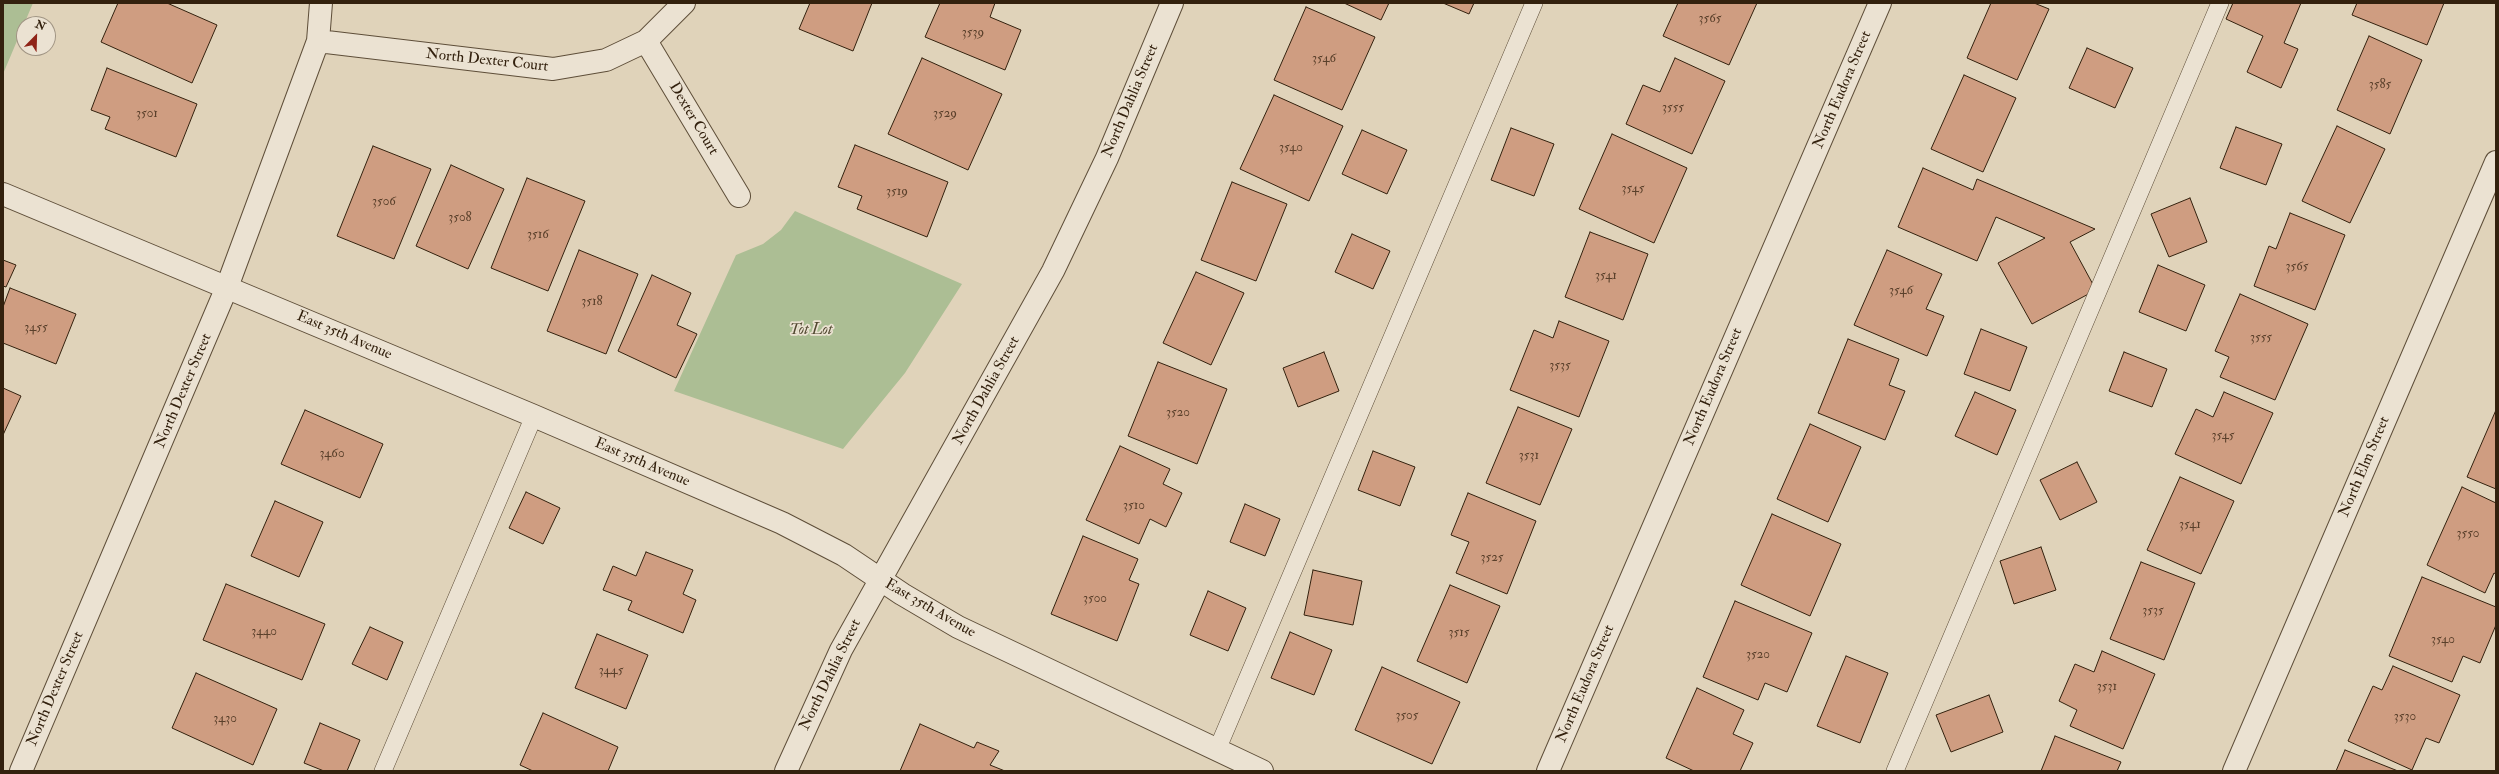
<!DOCTYPE html>
<html>
<head>
<meta charset="utf-8">
<style>
  body { margin:0 }
  #map { position:relative; width:2499px; height:774px; overflow:hidden; background:#e0d3ba; font-family:"IM FELL Double Pica",serif }
  canvas { display:block }
  .frame { position:absolute; inset:0; border:4px solid #33210e; pointer-events:none }
  .north { position:absolute; left:16px; top:16px; width:40px; height:40px; box-sizing:border-box; background:#ebe2d2; border:1px solid #a19584; border-radius:50%; rotate:23deg; font-size:11px; font-weight:700; line-height:16px; text-align:center; color:#33210e }
  .north::after { content:''; display:block; margin:auto; width:14px; height:18px; background:#8f2418; clip-path:polygon(50% 0,100% 100%,50% 72%,0 100%) }
</style>
</head>
<body>
<div id="map">
<canvas width="2499" height="774"></canvas>
<div class="frame"></div>
<div class="north">N</div>
</div>
<script>
const context = document.querySelector('canvas').getContext('2d');
context.lineJoin = 'round';
function fill(path, color) { context.fillStyle = color; context.fill(path, 'evenodd'); }
const poly = rows => new Path2D(rows.map(r => 'M' + r).join(''));
function trace(path, color, width, dash) { context.strokeStyle = color; context.lineWidth = width; context.lineCap = dash ? 'butt' : 'round'; context.setLineDash(dash || []); context.stroke(path); }
function label(font, color, halo, rows, align = 'center') {
  context.font = font + ' "IM FELL Double Pica",serif'; context.lineWidth = 3.5; context.setLineDash([]); context.textBaseline = 'middle'; context.strokeStyle = halo; context.fillStyle = color; for (const [text, x, y, turn = 0] of rows) {
    context.save(); context.translate(x, y); context.rotate((+turn || 0) * Math.PI / 180); context.textAlign = isNaN(turn) ? turn : align; if (halo) context.strokeText(text, 0, 0); context.fillText(text, 0, 0); context.restore();
  }
}
fill(poly([
  [3,3,33,3,3,74],
  [795,211,962,284,905,373,843,449,674,391,736,255,763,244,781,230]
]), '#acbe94');
const building = poly([
  [118,3,167,3,217,25,192,83,101,42,118,3],
  [810,3,872,3,853,51,799,29,810,3],
  [940,3,995,3,990,17,1021,30,1005,70,925,37,940,3],
  [1344,3,1389,3,1381,20,1344,3],
  [1443,3,1474,3,1469,14,1443,3],
  [1678,3,1757,3,1729,65,1663,36,1678,3],
  [1991,3,2034,3,2049,9,2017,80,1967,58,1991,3],
  [2233,3,2301,3,2284,43,2298,49,2281,88,2247,72,2263,36,2226,19,2233,3],
  [2357,3,2444,3,2427,45,2352,15,2357,3],
  [1306,7,1375,37,1342,110,1274,80,1306,7],
  [2369,36,2422,60,2390,134,2337,110,2369,36],
  [2087,48,2133,68,2115,108,2069,88,2087,48],
  [922,58,1002,94,968,170,888,134,922,58],
  [1675,58,1725,81,1692,154,1626,124,1643,85,1660,92,1675,58],
  [107,68,197,104,176,157,105,129,110,117,91,110,107,68],
  [1964,75,2016,98,1983,172,1931,149,1964,75],
  [1274,95,1343,126,1309,201,1240,169,1274,95],
  [2337,126,2385,149,2350,223,2302,201,2337,126],
  [2236,127,2282,144,2266,185,2220,168,2236,127],
  [1511,128,1554,144,1534,196,1491,180,1511,128],
  [1362,130,1407,150,1387,194,1342,174,1362,130],
  [1612,134,1687,168,1654,243,1579,209,1612,134],
  [855,145,948,182,927,237,857,209,862,196,838,187,855,145],
  [373,146,431,169,394,259,337,236,373,146],
  [451,165,504,189,468,269,416,246,451,165],
  [1923,168,1973,190,1977,179,2095,229,2070,242,2096,290,2032,324,1998,263,2045,238,1996,217,1977,261,1898,227,1923,168],
  [527,178,585,201,548,291,491,268,527,178],
  [1232,182,1287,204,1256,281,1201,260,1232,182],
  [2190,198,2207,242,2169,257,2151,214,2190,198],
  [2290,213,2345,235,2315,310,2254,286,2269,246,2276,249,2290,213],
  [1590,232,1648,254,1623,320,1565,297,1590,232],
  [1352,234,1390,251,1373,289,1335,272,1352,234],
  [579,250,638,274,606,354,547,331,579,250],
  [1887,250,1942,274,1926,309,1944,316,1927,356,1854,325,1887,250],
  [3,260,16,265,6,287,3,286,3,260],
  [2158,265,2205,285,2186,331,2139,312,2158,265],
  [1196,272,1244,293,1211,365,1163,343,1196,272],
  [652,275,691,293,677,325,697,334,676,378,618,351,652,275],
  [10,288,76,314,56,364,3,343,3,307,10,288],
  [2240,294,2308,324,2275,400,2220,377,2229,357,2215,351,2240,294],
  [1559,321,1609,341,1579,417,1510,390,1534,330,1553,338,1559,321],
  [1981,329,2027,347,2010,391,1964,374,1981,329],
  [1848,339,1899,359,1889,385,1905,391,1885,440,1818,413,1848,339],
  [1324,352,1339,391,1298,407,1283,368,1324,352],
  [2124,352,2167,369,2152,407,2109,391,2124,352],
  [1158,362,1227,389,1197,464,1128,436,1158,362],
  [3,388,21,396,3,435,3,388],
  [1975,392,2016,410,1997,455,1955,436,1975,392],
  [2224,392,2273,413,2241,484,2175,454,2196,409,2213,417,2224,392],
  [1518,407,1572,429,1540,505,1486,483,1518,407],
  [305,410,383,444,360,498,281,464,305,410],
  [2496,410,2496,489,2467,477,2496,410],
  [1810,424,1861,447,1828,522,1777,499,1810,424],
  [1120,446,1170,469,1163,484,1182,493,1166,527,1150,519,1139,544,1086,520,1120,446],
  [1373,451,1415,467,1400,506,1358,490,1373,451],
  [2077,462,2097,502,2060,520,2040,480,2077,462],
  [2180,477,2234,501,2201,574,2147,550,2180,477],
  [2462,487,2496,503,2496,574,2494,573,2485,593,2427,565,2462,487],
  [526,492,560,508,543,544,509,528,526,492],
  [1468,493,1536,521,1507,594,1456,573,1469,542,1451,535,1468,493],
  [275,501,323,522,299,577,251,556,275,501],
  [1245,504,1280,519,1265,556,1230,542,1245,504],
  [1772,514,1841,544,1810,616,1741,585,1772,514],
  [1083,536,1138,559,1129,580,1139,584,1117,641,1051,614,1083,536],
  [2041,547,2056,590,2014,604,2000,561,2041,547],
  [646,552,693,570,683,594,696,600,683,633,628,610,632,601,603,590,613,566,636,576,646,552],
  [2141,562,2195,583,2164,660,2110,639,2141,562],
  [1313,570,1362,581,1353,625,1304,615,1313,570],
  [2422,577,2496,607,2496,625,2480,663,2463,656,2452,682,2389,656,2422,577],
  [226,584,325,624,302,680,203,640,226,584],
  [1450,585,1500,606,1467,683,1417,661,1450,585],
  [1208,591,1246,608,1228,651,1190,635,1208,591],
  [1735,601,1812,633,1787,692,1765,683,1758,700,1703,677,1735,601],
  [370,627,403,642,387,680,352,664,370,627],
  [1290,632,1332,650,1314,695,1271,678,1290,632],
  [597,634,648,655,626,709,575,688,597,634],
  [2102,651,2155,674,2123,749,2070,726,2077,710,2059,701,2075,664,2094,672,2102,651],
  [1846,656,1888,673,1860,743,1817,726,1846,656],
  [2393,666,2460,695,2439,743,2426,738,2412,770,2348,741,2373,686,2382,690,2393,666],
  [1382,667,1460,702,1432,764,1355,730,1382,667],
  [196,673,277,709,253,765,172,728,196,673],
  [1697,688,1744,710,1733,734,1753,743,1740,771,1694,771,1666,758,1697,688],
  [1989,695,2003,732,1951,752,1936,715,1989,695],
  [543,713,618,747,608,771,533,771,520,765,543,713],
  [320,723,360,740,347,771,324,771,304,763,320,723],
  [920,724,974,748,977,742,999,751,990,765,1005,771,900,771,920,724],
  [2055,736,2121,762,2117,771,2041,771,2055,736],
  [2345,750,2398,771,2336,771,2345,750]
]);
fill(building, '#cf9d81');
trace(building, '#33210e', 1);
const service = poly([
  [1217,750,1534,3],
  [383,771,534,416],
  [1895,771,2220,3]
]);
const minor = poly([
  [318,41,553,69,606,60,646,41,684,3],
  [646,41,739,196],
  [21,771,227,287,318,41,321,3],
  [1548,771,1880,3],
  [2234,771,2496,162]
]);
const tertiary = poly([
  [3,194,534,416,782,523,844,555,902,594,958,627,1262,771],
  [786,771,841,650,1053,271,1107,158,1172,3]
]);
trace(service, '#5e4e39', 18);
trace(minor, '#5e4e39', 24);
trace(tertiary, '#5e4e39', 24);
trace(service, '#ebe2d2', 17);
trace(minor, '#ebe2d2', 22);
trace(tertiary, '#ebe2d2', 22);
label('13px', '#5a402b', null, [
  ["3565",1710,19],
  ["3539",973,33],
  ["3546",1324,59],
  ["3585",2380,85],
  ["3555",1673,108],
  ["3501",147,114],
  ["3529",945,114],
  ["3540",1291,148],
  ["3545",1633,189],
  ["3519",897,192],
  ["3506",384,202],
  ["3508",460,218],
  ["3516",538,235],
  ["3565",2297,267],
  ["3541",1606,276],
  ["3546",1901,291],
  ["3518",592,302],
  ["3455",36,328],
  ["3555",2261,338],
  ["3535",1560,366],
  ["3520",1178,413],
  ["3545",2223,436],
  ["3460",332,454],
  ["3531",1529,456],
  ["3510",1134,506],
  ["3541",2190,525],
  ["3550",2468,534],
  ["3525",1492,558],
  ["3500",1095,599],
  ["3535",2153,611],
  ["3440",264,632],
  ["3515",1459,633],
  ["3540",2443,640],
  ["3520",1758,655],
  ["3445",611,671],
  ["3531",2107,687],
  ["3505",1407,716],
  ["3530",2405,717],
  ["3430",225,719]
]);
label('15px', '#33210e', '#ebe2d2', [
  ["North Dexter Court",487,61,6],
  ["North Eudora Street",1843,90,-67],
  ["North Dahlia Street",1131,101,-67],
  ["Dexter Court",693,119,59],
  ["East 35th Avenue",344,336,23],
  ["North Eudora Street",1714,387,-67],
  ["North Dexter Street",184,391,-67],
  ["North Dahlia Street",987,391,-61],
  ["East 35th Avenue",642,463,23],
  ["North Elm Street",2365,467,-67],
  ["East 35th Avenue",930,609,30],
  ["North Dahlia Street",831,675,-64],
  ["North Eudora Street",1586,684,-67],
  ["North Dexter Street",56,689,-67]
]);
label('italic 15px', '#514830', '#ebe2d2', [
  ["Tot Lot",811,331]
]);
</script>
</body>
</html>
